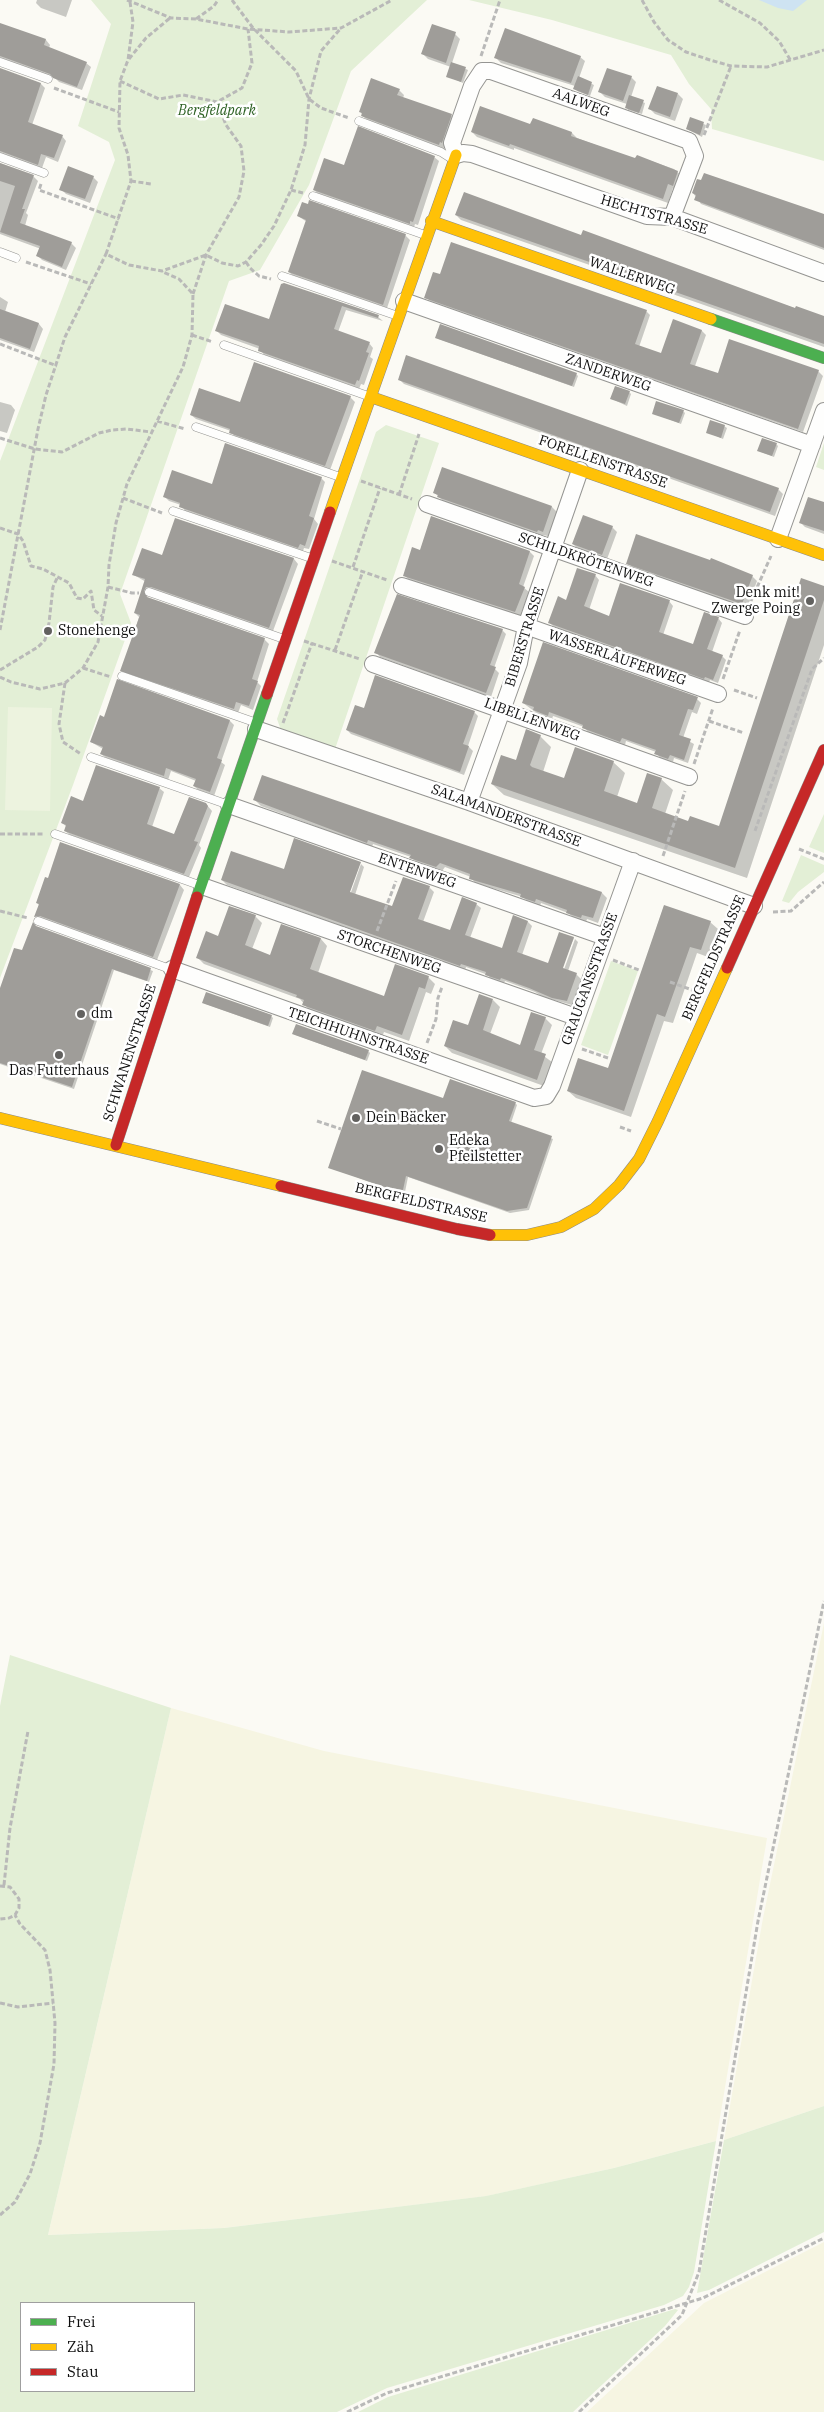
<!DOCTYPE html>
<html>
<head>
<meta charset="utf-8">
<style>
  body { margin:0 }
  #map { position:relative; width:824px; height:2412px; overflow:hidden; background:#fbfaf4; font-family:"IBM Plex Serif",serif }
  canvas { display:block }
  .legend { position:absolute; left:20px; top:2302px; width:175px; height:90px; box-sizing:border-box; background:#fff; border:1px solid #9f9f9f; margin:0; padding:6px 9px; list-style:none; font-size:15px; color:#0f0f0f }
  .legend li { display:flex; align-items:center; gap:10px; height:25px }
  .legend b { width:25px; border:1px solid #9f9f9f }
</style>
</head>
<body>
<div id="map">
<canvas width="824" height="2412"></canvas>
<ul class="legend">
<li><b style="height:6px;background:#4caf50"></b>Frei</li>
<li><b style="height:6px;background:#ffc107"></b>Zäh</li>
<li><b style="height:6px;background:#c62828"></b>Stau</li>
</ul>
</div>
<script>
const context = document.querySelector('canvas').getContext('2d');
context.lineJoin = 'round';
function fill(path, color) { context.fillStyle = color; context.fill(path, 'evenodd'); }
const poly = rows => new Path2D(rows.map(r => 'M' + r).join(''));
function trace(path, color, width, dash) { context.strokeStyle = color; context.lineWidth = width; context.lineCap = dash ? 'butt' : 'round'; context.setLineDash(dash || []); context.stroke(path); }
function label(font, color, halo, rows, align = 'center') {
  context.font = font + ' "IBM Plex Serif",serif'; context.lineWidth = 5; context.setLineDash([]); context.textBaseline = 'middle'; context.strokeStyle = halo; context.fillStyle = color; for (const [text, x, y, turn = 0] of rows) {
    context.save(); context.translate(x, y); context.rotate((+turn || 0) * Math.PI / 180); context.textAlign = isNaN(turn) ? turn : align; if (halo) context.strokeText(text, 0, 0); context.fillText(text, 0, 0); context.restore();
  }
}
fill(poly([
  [824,1623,824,2106,724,2140,763,1918],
  [171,1708,324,1751,767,1838,716,2141,614,2168,487,2196,224,2228,48,2235],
  [824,2242,824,2412,587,2412,704,2303]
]), '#f6f5e2');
fill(poly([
  [91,0,427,0,351,71,309,185,260,270,229,281,120,594,131,623,73,785,0,978,0,461,115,160,109,142,78,126,111,24],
  [469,0,824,0,824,161,712,129,711,109,689,84,671,55,552,20],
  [386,425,439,443,334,752,282,733,277,719,376,432],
  [824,443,824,470,816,467],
  [824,814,824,853,809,847],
  [801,855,824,865,824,872,798,892,789,903,782,901],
  [611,961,638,971,608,1055,581,1045],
  [10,1655,171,1708,48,2235,224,2228,486,2196,614,2168,716,2141,694,2272,689,2287,683,2296,664,2305,387,2388,337,2412,0,2412,0,1706],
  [21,2303,194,2303,194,2391,21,2391],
  [824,2106,824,2232,709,2290,697,2293,724,2140],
  [675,2309,678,2310,665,2326,573,2412,358,2412,388,2397]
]), '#e3efd6');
fill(poly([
  [8,707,52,708,50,811,5,810]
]), '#edf3df');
fill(poly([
  [759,0,807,0,793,11,778,8]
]), '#cee3f2');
fill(poly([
  [37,0,72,0,66,17,41,8,36,3],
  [0,24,46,40,50,45,49,48,86,63,91,67,82,90,59,82,55,78,7,61,0,63],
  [455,34,460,39,452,63,468,70,463,83,447,76,451,67,428,59,423,54],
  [580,57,585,61,579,78,594,85,590,96,577,91,575,86,501,63,496,58],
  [0,69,41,84,45,88,32,125,62,136,66,141,58,162,46,157,42,168,7,156,0,159],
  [631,77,636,82,631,97,645,103,642,114,628,110,627,104,605,97,600,92],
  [399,90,404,95,403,98,451,115,456,120,444,149,368,121,363,116,360,111],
  [678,94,683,99,675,121,655,114,650,109],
  [691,119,706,125,702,137,687,129],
  [531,126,572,133,577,138,636,160,637,156,674,169,683,177,678,190,673,188,668,203,514,148,514,150,477,137,472,132],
  [434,157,439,161,418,225,415,224,414,227,318,194,314,190,345,167],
  [0,163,33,176,38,181,26,213,28,215,25,226,71,243,76,248,66,270,42,260,38,256,41,249,0,234],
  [93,177,98,182,90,203,66,194,61,189],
  [693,193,824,216,824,250,701,204],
  [456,215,582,236,824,318,824,347,461,220],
  [298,216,405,235,410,240,387,308,293,276,289,272,307,222],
  [282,285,378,317,383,321,346,310,338,332,369,343,373,348,370,357,373,359,364,385,361,384,359,389,264,355,260,349,221,335,217,331,269,321],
  [0,297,8,302,5,312,39,324,43,329,34,352,0,340],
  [426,297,646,311,650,315,639,347,662,354,673,321,702,331,706,335,695,366,718,375,818,371,823,376,803,432,430,301],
  [436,338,576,374,578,376,574,387],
  [399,379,778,489,783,494,775,516,404,384],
  [629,392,631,394,627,406,612,399],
  [350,397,355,402,330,470,235,437,231,431,196,419,191,415,240,404],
  [0,402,11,405,15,410,7,433,0,431],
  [683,411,685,413,681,424,653,413],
  [724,426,727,428,723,439,707,432],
  [776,444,778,446,774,457,761,452],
  [443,468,552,507,557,512,548,536,543,535,542,536,444,502,434,492],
  [321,478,325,482,314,519,318,524,309,549,304,548,303,551,185,511,181,505,169,501,164,496,212,485],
  [824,504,824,534,805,527,800,522],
  [432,518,530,552,534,556,523,587,529,592,520,616,408,579,404,575,420,551],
  [176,519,294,559,298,564,273,631,148,594,147,599,264,639,269,644,257,682,261,686,253,710,241,705,238,713,126,675,122,670,139,617,135,613,146,582,134,575,163,556],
  [612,527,617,532,607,559,578,549,573,544],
  [628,563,752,576,757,581,747,608,633,568],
  [595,575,599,580,589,610,609,617,669,601,673,606,663,635,694,646,718,618,722,623,712,652,722,656,726,660,718,683,710,680,709,682,554,627,550,623,567,601],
  [824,587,824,645,747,878,504,795,492,784,540,736,551,747,543,772,565,780,613,762,625,773,617,797,638,804,661,779,673,790,665,814,689,823,720,827],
  [502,630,506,634,494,668,499,673,491,697,380,657,376,652],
  [697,699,701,703,697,714,692,712,683,738,694,744,688,763,674,758,673,762,660,758,656,752,626,741,625,745,588,732,584,727,573,723,553,716,552,719,538,714,523,703],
  [365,710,474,712,478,716,468,746,473,751,464,775,351,734,347,730],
  [105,718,230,721,234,725,221,762,225,765,214,796,198,790,194,786,196,781,171,771,168,780,106,758,101,754,103,749,91,742],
  [263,776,602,893,607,898,598,923,587,919,586,922,573,917,568,913,541,903,540,906,527,901,523,897,475,883,471,877,445,867,442,871,416,862,411,857,373,844,372,847,261,806,256,801],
  [159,788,164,792,152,827,175,835,206,804,212,811,199,845,201,848,189,877,70,835,65,831,67,827,62,823,84,802],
  [295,840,361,864,359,864,347,897,349,898,361,864,364,867,355,895,393,908,404,878,429,887,434,892,423,922,451,932,463,899,476,904,481,908,470,938,503,949,514,917,528,922,532,926,522,955,548,965,560,933,574,938,559,974,562,975,575,939,578,942,568,971,576,974,581,979,572,1005,543,997,535,992,505,981,504,983,491,979,488,975,466,967,465,970,227,885,222,880,232,852,284,870],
  [61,843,180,885,184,890,157,960,45,920,40,920,36,916,40,906,37,903,49,880],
  [664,906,710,922,718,929,708,957,697,953,673,1023,664,1021,631,1117,576,1098,568,1091,609,1070],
  [255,916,262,923,252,949,271,956,281,926,321,939,327,946,318,973,385,998,428,977,435,984,431,994,426,992,409,1041,384,1032,382,1037,310,1011,300,999,204,964,198,958,219,937],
  [36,928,153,971,149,982,114,970,74,1089,0,1064,0,992],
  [493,1000,500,1007,490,1034,520,1046,545,1018,552,1025,541,1054,552,1062,544,1086,452,1053,445,1046,468,1026],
  [203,1003,271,1016,273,1018,270,1027],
  [293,1034,368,1051,370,1053,367,1061],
  [444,1100,515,1103,517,1105,511,1123,553,1139,529,1210,510,1213,408,1177,405,1192,388,1189,330,1167]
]), '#0003');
fill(poly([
  [0,23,46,39,44,45,87,62,77,87,53,78,50,74,0,56],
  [432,24,456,32,446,63,421,54],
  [505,28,581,56,571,83,494,58],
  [451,62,466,67,461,82,446,77],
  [0,68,41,83,28,122,63,135,54,158,41,154,38,165,0,151],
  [607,68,632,76,623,101,598,92],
  [578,76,592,82,588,95,573,89],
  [371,78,400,89,397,95,452,114,442,143,440,142,439,145,361,116,362,113,359,112],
  [657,86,678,93,670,117,648,109],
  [629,95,644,100,639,113,625,108],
  [480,106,530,124,533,118,572,132,571,136,635,158,637,155,678,171,673,186,668,184,663,199,510,144,509,146,471,132],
  [690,117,704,122,700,135,686,129],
  [358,126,435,156,413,222,410,221,410,224,313,190,324,158,344,165],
  [0,163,34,175,22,209,25,209,20,223,72,242,62,267,36,256,40,246,0,232,15,186,0,181],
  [68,166,94,176,85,199,59,190],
  [704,173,824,214,824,248,694,200,696,195,692,193,697,179,701,180],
  [464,192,581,235,583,230,795,308,796,306,824,316,824,344,455,215],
  [309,200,406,234,383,305,288,272,306,220,297,216,302,202,308,204],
  [451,242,647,310,635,344,661,353,673,319,702,330,690,364,718,373,729,339,819,370,798,429,424,298,433,272,440,274],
  [284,283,379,315,378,318,342,306,334,329,370,342,366,352,369,353,359,381,357,380,355,385,258,351,259,346,215,331,225,304,269,319,281,284],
  [0,309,39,323,30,349,0,338],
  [440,324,577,373,572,386,435,338],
  [406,355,779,488,770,512,398,380],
  [254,362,351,396,325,466,229,433,230,429,190,415,199,388,240,402],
  [615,386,630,391,625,404,610,399],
  [656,401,684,410,679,423,652,414],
  [710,420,725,425,721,438,706,433],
  [762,438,777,443,772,456,757,451],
  [225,443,322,477,309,516,314,518,305,546,300,544,298,548,179,507,180,503,163,497,172,470,212,484],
  [442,467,552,506,543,532,538,530,537,532,437,497,438,495,433,493],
  [808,497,824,502,824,531,799,523],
  [583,515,613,526,602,555,572,544],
  [431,516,530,551,519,584,525,587,515,612,403,576,412,547,420,550],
  [175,518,294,558,269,628,151,587,146,587,144,591,147,597,265,638,252,679,258,681,249,706,236,702,234,709,120,671,140,615,134,613,145,579,132,575,142,548,162,555],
  [636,534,710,560,711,558,753,575,742,604,626,564],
  [577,568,596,574,584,606,609,616,620,583,670,600,659,632,693,644,704,612,719,617,707,649,723,655,713,680,705,677,704,679,548,623,558,596,566,600],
  [801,578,824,586,824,600,735,868,491,784,501,755,516,760,526,729,541,735,530,765,532,767,564,778,575,747,614,761,604,791,637,803,647,773,662,778,652,808,688,821,690,816,719,826],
  [397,594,503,629,490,665,496,667,486,693,374,653],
  [543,642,698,697,693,710,688,709,679,735,691,739,684,760,670,755,668,759,654,754,656,750,622,738,620,742,582,728,583,725,568,719,549,712,548,716,533,710,534,707,522,703],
  [375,675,475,711,463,744,469,746,460,772,346,730,355,705,364,708],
  [117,679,230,720,217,758,222,760,210,792,193,786,196,779,166,768,164,776,100,754,103,747,90,742,100,715,104,717],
  [96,765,160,787,147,824,174,834,189,797,206,803,208,806,194,841,198,842,184,874,64,831,66,825,61,823,71,796,83,801],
  [262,775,602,892,593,918,582,915,581,918,566,913,567,910,536,899,535,902,520,897,521,894,469,879,470,874,440,863,436,867,409,858,411,855,368,840,367,843,253,800],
  [294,838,361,862,350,892,392,906,403,877,430,886,418,919,450,930,462,897,477,903,465,935,502,948,513,915,528,921,517,952,548,963,559,932,574,937,563,968,577,973,567,1001,552,998,529,988,501,978,500,980,485,975,486,972,461,964,460,966,221,880,231,851,284,869],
  [60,842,180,884,153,957,40,916,34,917,39,904,36,903,45,877,48,878],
  [664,905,711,921,701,950,690,947,665,1017,657,1014,624,1111,567,1091,578,1058,608,1068],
  [229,906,256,915,245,945,270,955,281,924,321,938,310,969,384,996,395,964,429,976,425,989,419,987,402,1035,377,1026,375,1031,302,1005,304,1000,296,997,297,995,196,958,206,931,218,936],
  [33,922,36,926,151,968,147,981,112,969,72,1087,0,1063,0,988,14,948,22,950],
  [206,992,272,1015,268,1026,202,1003],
  [479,994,493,999,483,1030,520,1045,531,1012,546,1017,534,1050,546,1054,537,1080,444,1046,453,1020,468,1025],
  [296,1024,369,1050,365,1060,292,1034],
  [362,1070,443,1098,450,1079,516,1102,509,1121,552,1136,527,1208,507,1211,406,1176,403,1190,385,1187,328,1168]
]), '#9f9d99');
const lane = poly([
  [0,62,48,79],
  [359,121,441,152,452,159],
  [0,157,44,173],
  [313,196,425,235],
  [0,252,16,258],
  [282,276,395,315],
  [224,345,368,396],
  [196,427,340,477],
  [173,511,311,558],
  [149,592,284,639],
  [122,676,254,722],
  [91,757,226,804],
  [55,834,199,885],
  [38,921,170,969]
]);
const street = poly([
  [672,217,695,156,689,141,491,71,482,71,472,86,452,143,456,155,463,153,472,154,647,216,672,217,824,273],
  [404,301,812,445],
  [427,504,745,616],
  [778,539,824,411],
  [402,586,526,626,718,694],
  [373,664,689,777],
  [256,729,469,802,754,906],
  [469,802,519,663,526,626,580,470],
  [229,805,605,937],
  [202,886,576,1017],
  [172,969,534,1098,546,1096,552,1086,633,861]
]);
const fast = poly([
  [711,319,824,358],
  [197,897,267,694]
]);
const slow = poly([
  [431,221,711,319],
  [371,397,824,555],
  [330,512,456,155],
  [0,1118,281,1186],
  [490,1235,527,1235,561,1227,594,1209,619,1185,639,1159,658,1121,727,968]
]);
const jam = poly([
  [267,694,330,512],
  [727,968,824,750],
  [116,1145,197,897],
  [281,1186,457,1229,490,1235]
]);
trace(lane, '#959592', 9);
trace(street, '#959592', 18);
trace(fast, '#8c8b89', 12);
trace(slow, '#8c8b89', 12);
trace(jam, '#8c8b89', 12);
trace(poly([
  [127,0,171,18,196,19,248,29,289,32,341,28,392,0],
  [232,0,253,28,296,71,309,99,321,108,349,118],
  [642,0,654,22,668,40,686,52,710,60,731,66,767,67,824,50],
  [719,0,760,23,779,41,791,61],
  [130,2,133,22,128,60,120,81,119,128,128,155,131,181,106,254,129,265,162,271,206,255,222,263,238,266,246,262,261,245,274,226,291,190,305,145,309,99,321,51,341,28],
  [196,19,214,6,218,0],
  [481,56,500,0],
  [129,59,146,38,170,18],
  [120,81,159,99,183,95,217,102,242,88,252,63,248,29],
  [54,88,119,112],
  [704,135,731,66],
  [131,181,151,184],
  [41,184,39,190,119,219],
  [291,190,303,193],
  [26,262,91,284],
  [246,262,250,268,259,276,271,279],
  [193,294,206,255,239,197,244,171,241,146,226,125,217,102],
  [192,335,213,342],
  [0,344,57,366],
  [157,421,185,429],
  [0,438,35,449,62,452,99,433,112,430,127,429,151,432],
  [361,481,412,499],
  [399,495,419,434],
  [123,498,162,513],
  [0,528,18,534,23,541,31,566,43,569,69,583,77,598,83,599,91,591,94,610,102,616],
  [332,561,387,580],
  [353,567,380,488],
  [108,587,132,593,139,593],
  [751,601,771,556],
  [0,630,38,429,46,395,65,337,106,254],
  [304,641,360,659],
  [335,650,363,571],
  [83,668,111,677],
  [0,670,38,647,45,640,49,623,53,587,58,576],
  [0,677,11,682,40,689,65,683,83,668,98,642,108,587,109,565,116,523,127,484,183,367,192,335,193,294,179,279,163,272],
  [723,679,740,630],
  [65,683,59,724,63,742,81,754],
  [734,690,757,698],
  [709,721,744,733],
  [283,723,312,643],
  [694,764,713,708],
  [755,831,812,669,824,658],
  [0,834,44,834],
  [799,849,824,859],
  [663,856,685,791],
  [0,911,28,918],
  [773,912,791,911,824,882],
  [377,931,396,881],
  [613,960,639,970],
  [670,982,695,991],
  [427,1043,436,1019,438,998,442,987],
  [582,1049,608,1058],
  [317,1121,341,1129],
  [620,1127,631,1131],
  [4,1885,10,1828,28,1731],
  [0,1886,10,1887,19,1899,19,1908,15,1915,9,1918,0,1919],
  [0,2003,18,2007,53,2003],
  [0,2215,15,2202,30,2174,40,2143,54,2064,55,2023,50,1970,45,1950,20,1924,15,1915],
  [347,2412,387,2393,703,2298,824,2238],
  [579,2412,682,2315,699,2272,758,1921,824,1601]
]), '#b9b9b8', 3, [5, 2.5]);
trace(lane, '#fefefd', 8);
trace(street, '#fefefd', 16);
trace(fast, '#4caf50', 11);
trace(slow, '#ffc107', 11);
trace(jam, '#c62828', 11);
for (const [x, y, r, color] of [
  [810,601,5,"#62615f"],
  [48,631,5,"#62615f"],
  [81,1014,5,"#62615f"],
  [59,1055,5,"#62615f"],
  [356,1118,5,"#62615f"],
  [439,1149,5,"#62615f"]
]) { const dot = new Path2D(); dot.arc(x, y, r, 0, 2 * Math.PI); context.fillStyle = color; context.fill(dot); trace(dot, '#fff', 2); }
label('14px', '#0f0f0f', '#fff', [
  ["AALWEG",581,103,20],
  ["HECHTSTRASSE",654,215,16],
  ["WALLERWEG",632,276,19],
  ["ZANDERWEG",608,373,19],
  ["FORELLENSTRASSE",603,462,19],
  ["SCHILDKRÖTENWEG",586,560,19],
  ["BIBERSTRASSE",525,637,-73],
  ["WASSERLÄUFERWEG",617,658,19],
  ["LIBELLENWEG",532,720,20],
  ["SALAMANDERSTRASSE",506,816,20],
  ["ENTENWEG",417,871,19],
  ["STORCHENWEG",389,952,19],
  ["BERGFELDSTRASSE",714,958,-66],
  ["GRAUGANSSTRASSE",590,979,-70],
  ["TEICHHUHNSTRASSE",358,1036,19],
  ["SCHWANENSTRASSE",130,1053,-72],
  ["BERGFELDSTRASSE",421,1203,13]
]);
label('italic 14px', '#2d6124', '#fff', [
  ["Bergfeldpark",217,111]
]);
label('14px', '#0f0f0f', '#fff', [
  ["Denk mit!",800,593,"right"],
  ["Zwerge Poing",800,609,"right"],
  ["Stonehenge",58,631],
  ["dm",91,1014],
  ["Das Futterhaus",59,1071,"center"],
  ["Dein Bäcker",366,1118],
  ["Edeka",449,1141],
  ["Pfeilstetter",449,1157]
], 'left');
</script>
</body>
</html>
